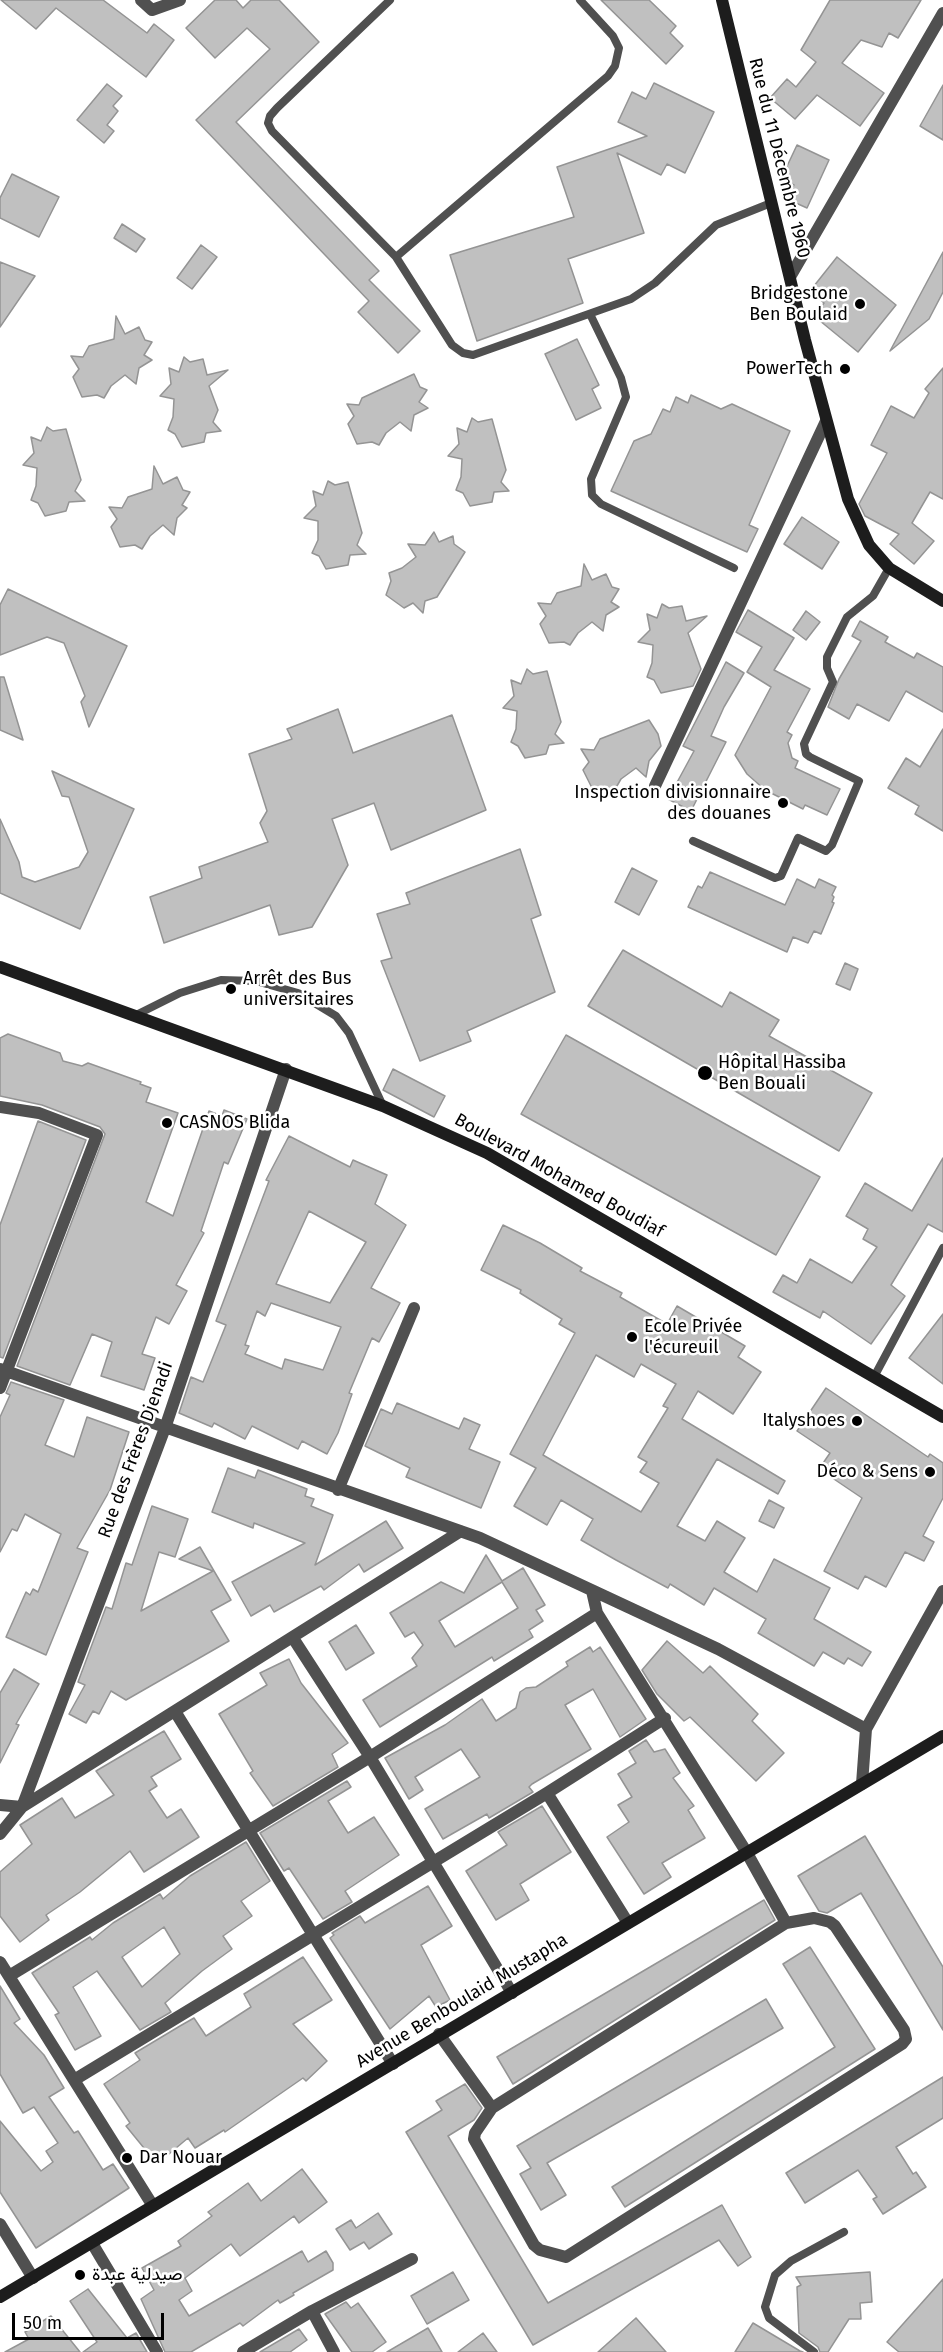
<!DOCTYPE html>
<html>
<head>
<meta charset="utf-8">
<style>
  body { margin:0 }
  #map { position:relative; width:943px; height:2352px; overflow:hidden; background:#fff; font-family:"Fira Sans",sans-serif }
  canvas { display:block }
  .scale { position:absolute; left:12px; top:2313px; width:152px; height:27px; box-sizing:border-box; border:3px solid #000; border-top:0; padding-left:8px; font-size:18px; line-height:21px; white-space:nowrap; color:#000; -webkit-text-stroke:4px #fff; paint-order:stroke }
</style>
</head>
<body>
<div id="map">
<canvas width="943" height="2352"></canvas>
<div class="scale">50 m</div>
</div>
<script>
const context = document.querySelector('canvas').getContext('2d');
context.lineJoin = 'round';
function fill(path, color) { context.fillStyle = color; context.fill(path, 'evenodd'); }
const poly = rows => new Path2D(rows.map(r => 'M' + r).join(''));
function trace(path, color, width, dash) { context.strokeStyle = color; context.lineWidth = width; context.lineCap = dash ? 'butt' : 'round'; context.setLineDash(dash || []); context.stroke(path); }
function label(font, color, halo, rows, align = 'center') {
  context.font = font + ' "Fira Sans",Vazirmatn,sans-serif'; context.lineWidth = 5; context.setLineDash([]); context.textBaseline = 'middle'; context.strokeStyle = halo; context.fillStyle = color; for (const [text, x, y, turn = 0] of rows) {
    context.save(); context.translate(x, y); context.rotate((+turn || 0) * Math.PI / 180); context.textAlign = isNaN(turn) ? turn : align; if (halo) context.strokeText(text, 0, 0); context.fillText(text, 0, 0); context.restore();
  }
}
const building = poly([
  [1,0,103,0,147,33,154,24,174,40,146,77,56,8,36,29,1,0],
  [215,0,236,0,243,8,251,0,279,0,319,42,236,122,379,271,369,280,420,331,398,353,358,312,369,301,196,120,270,49,247,28,215,58,186,28,215,0],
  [601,0,649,0,676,26,670,33,683,46,666,64,601,0],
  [830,0,921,0,898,38,889,33,882,47,861,40,842,63,884,93,860,126,817,95,795,119,770,98,787,79,796,87,816,62,801,50,830,0],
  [654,83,714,112,685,173,667,164,661,175,617,153,644,233,568,259,583,303,477,341,450,255,574,217,557,167,647,136,618,122,632,92,646,99,654,83],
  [107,84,122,96,113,106,118,111,107,125,114,131,104,143,77,120,107,84],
  [943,85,943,140,920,126,943,85],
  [797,145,829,160,807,208,787,199,794,185,781,179,797,145],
  [12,174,59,197,39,237,0,218,0,198,12,174],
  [122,224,145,239,136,252,114,238,122,224],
  [201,245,217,257,192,289,177,278,201,245],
  [943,252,943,292,929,319,890,351,943,252],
  [837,257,896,305,858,352,814,316,824,303,810,291,837,257],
  [0,262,35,276,0,327,0,262],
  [116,316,125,334,139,327,145,340,152,342,144,355,152,360,139,368,136,384,125,375,111,386,104,398,97,395,82,397,73,377,79,369,71,356,83,357,89,346,114,339,116,316],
  [577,339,599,385,592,389,601,408,576,420,545,354,577,339],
  [184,357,190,362,203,359,207,375,228,370,209,386,218,410,213,422,221,431,206,433,204,442,182,447,175,434,168,430,173,417,174,399,160,396,171,384,169,368,179,372,184,357],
  [943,368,943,499,930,492,912,523,934,541,914,564,890,544,899,534,865,516,859,504,887,453,871,445,891,406,914,418,929,393,925,389,943,368],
  [414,374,420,387,427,390,419,402,428,408,414,415,411,431,400,422,386,433,379,445,372,442,357,444,348,424,354,416,347,404,359,405,362,398,414,374],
  [691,395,721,409,732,404,790,431,749,525,758,529,747,552,611,491,634,441,651,434,663,409,670,412,676,397,688,403,691,395],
  [472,418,478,422,492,419,506,470,501,482,509,491,494,492,492,502,470,506,463,493,456,490,461,477,462,459,448,456,459,444,457,428,467,432,472,418],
  [47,427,53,431,66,429,81,480,75,491,85,501,69,502,66,511,45,516,38,503,31,500,36,486,37,468,23,465,34,453,31,437,41,441,47,427],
  [154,466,163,484,177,477,183,490,190,492,182,505,187,508,177,518,174,535,163,525,150,536,142,549,135,545,120,547,111,527,117,519,109,507,122,508,128,497,152,489,154,466],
  [328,481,335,485,348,482,362,533,357,545,366,554,350,555,348,565,326,569,319,556,312,553,318,540,318,521,304,518,316,506,313,491,323,495,328,481],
  [802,517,839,542,822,569,784,544,802,517],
  [434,532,439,542,453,536,454,544,465,552,437,597,425,601,423,613,413,603,404,608,386,595,391,581,389,573,402,568,416,557,408,544,425,545,434,532],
  [584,564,592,580,606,574,612,587,619,589,611,602,619,607,606,615,603,631,592,622,578,633,570,645,564,642,549,643,540,624,546,616,538,603,551,604,557,593,581,586,584,564],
  [8,589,127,646,89,727,81,702,85,696,64,643,47,637,0,655,0,605,8,589],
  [662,604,669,608,682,606,686,621,707,616,688,633,701,669,693,686,661,693,654,680,647,677,652,663,653,645,638,642,650,630,647,614,657,618,662,604],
  [748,610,794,638,774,670,810,689,787,732,792,735,788,743,792,758,798,761,795,768,840,789,827,815,805,805,803,809,765,790,747,774,735,755,771,687,747,672,762,647,736,632,748,610],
  [806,611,820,622,806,640,793,630,806,611],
  [860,621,888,637,885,642,914,658,917,653,943,667,943,712,906,691,889,721,857,704,849,719,828,707,839,679,861,641,852,636,860,621],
  [726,662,744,673,724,707,711,736,726,742,691,811,668,799,694,751,683,746,726,662],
  [527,669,533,674,547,671,561,722,555,734,564,743,549,745,546,754,525,758,518,746,511,742,516,729,517,711,503,708,514,696,511,680,521,684,527,669],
  [0,677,4,677,23,740,0,730,0,677],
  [338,709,353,753,452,715,486,810,391,850,374,803,332,819,348,865,312,927,279,935,270,905,164,943,150,897,202,878,199,867,268,842,260,823,267,811,249,754,292,739,287,729,338,709],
  [649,720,658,734,661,746,649,761,646,777,636,768,621,779,614,791,607,788,593,790,583,770,589,762,581,749,594,750,600,739,649,720],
  [943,729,943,831,915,814,919,806,888,788,906,758,920,767,943,729],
  [52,771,134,809,80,929,0,893,0,819,19,862,22,877,35,882,79,867,88,852,69,797,62,796,52,771],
  [520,849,541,915,531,919,555,992,467,1031,471,1041,420,1061,381,961,392,958,377,914,410,904,406,893,520,849],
  [632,868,657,881,639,915,615,902,632,868],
  [710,872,785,905,797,879,815,888,819,879,836,887,832,895,834,897,832,902,834,903,821,934,814,931,808,943,793,937,787,952,688,907,698,886,702,888,710,872],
  [623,950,722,1007,730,992,779,1020,769,1036,872,1093,839,1151,588,1006,623,950],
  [845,963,858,969,850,990,836,984,845,963],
  [8,1034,60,1053,63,1061,82,1066,88,1063,141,1082,140,1084,151,1088,146,1102,178,1113,146,1202,173,1216,209,1111,222,1116,224,1110,247,1119,228,1164,224,1162,201,1231,204,1233,176,1285,187,1291,169,1324,156,1317,142,1354,155,1358,144,1390,101,1376,112,1342,92,1334,70,1385,17,1366,105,1134,100,1127,42,1105,0,1096,0,1038,8,1034],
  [566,1035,820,1177,776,1255,521,1114,566,1035],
  [393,1069,445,1096,434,1117,383,1090,393,1069],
  [38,1121,86,1140,3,1358,0,1357,0,1225,38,1121],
  [289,1136,350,1167,353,1160,387,1175,375,1204,406,1225,371,1288,400,1303,379,1342,372,1338,349,1393,352,1394,338,1433,327,1454,302,1441,298,1449,252,1426,245,1439,214,1423,212,1427,179,1413,191,1377,203,1382,226,1325,216,1321,269,1181,266,1180,289,1136],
  [309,1211,366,1242,330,1303,276,1284,309,1211],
  [271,1303,341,1327,323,1370,285,1359,282,1369,245,1354,249,1346,245,1345,257,1311,265,1316,271,1303],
  [943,1158,943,1232,928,1224,891,1285,905,1296,871,1344,823,1311,820,1318,773,1292,783,1275,797,1283,810,1259,852,1283,877,1247,863,1239,868,1229,846,1216,865,1183,912,1211,943,1158],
  [503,1225,540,1243,582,1268,580,1271,622,1293,620,1297,667,1324,677,1306,745,1346,738,1357,761,1372,733,1414,698,1391,682,1419,785,1481,778,1494,717,1459,677,1526,705,1541,717,1521,745,1538,724,1572,757,1592,774,1559,830,1588,814,1619,871,1652,862,1666,848,1658,844,1664,823,1652,814,1666,758,1633,766,1619,714,1588,704,1605,670,1584,668,1588,616,1560,581,1540,593,1519,561,1500,547,1525,514,1506,536,1468,510,1454,575,1333,559,1324,562,1319,520,1293,521,1290,481,1270,503,1225],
  [596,1355,634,1377,641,1364,676,1384,663,1406,668,1408,638,1457,647,1462,640,1472,659,1483,641,1512,543,1455,596,1355],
  [943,1314,943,1384,909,1358,943,1314],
  [11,1382,64,1400,45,1445,74,1457,87,1417,129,1432,110,1490,77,1548,88,1552,46,1655,6,1637,26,1592,30,1595,33,1589,38,1592,61,1534,25,1514,17,1531,12,1529,0,1552,0,1417,10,1395,6,1393,11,1382],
  [826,1388,928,1457,930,1454,943,1463,943,1498,923,1536,934,1542,924,1561,905,1552,886,1587,865,1576,858,1589,824,1571,862,1498,819,1469,830,1453,797,1431,826,1388],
  [397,1403,459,1429,464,1418,480,1425,469,1449,500,1462,481,1508,406,1477,410,1468,365,1446,381,1409,392,1414,397,1403],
  [228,1468,255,1478,258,1470,307,1489,305,1496,314,1499,311,1506,333,1515,315,1565,386,1521,403,1548,364,1572,359,1564,324,1590,321,1586,274,1612,270,1605,251,1616,232,1582,305,1543,254,1523,253,1528,212,1512,228,1468],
  [769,1500,784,1508,774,1528,759,1521,769,1500],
  [152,1506,188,1519,175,1557,159,1552,141,1611,213,1571,179,1559,200,1547,231,1600,211,1611,229,1641,126,1700,111,1691,99,1714,93,1711,86,1723,69,1714,85,1685,78,1682,106,1607,112,1609,126,1563,132,1565,152,1506],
  [486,1555,502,1581,523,1568,545,1605,536,1610,543,1621,529,1630,533,1637,494,1661,492,1657,380,1727,363,1700,417,1666,412,1658,423,1645,414,1632,405,1637,390,1613,441,1582,464,1593,486,1555],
  [502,1582,518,1608,455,1647,439,1621,502,1582],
  [356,1625,374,1653,346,1670,329,1642,356,1625],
  [667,1641,703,1673,710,1666,758,1714,752,1721,784,1753,756,1781,690,1717,684,1721,657,1694,642,1670,667,1641],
  [590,1647,593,1652,600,1647,646,1719,620,1737,593,1689,565,1705,591,1749,532,1784,529,1787,533,1792,489,1818,487,1814,443,1839,425,1809,480,1777,461,1749,415,1777,423,1790,409,1799,385,1758,445,1725,482,1699,496,1721,516,1708,520,1692,526,1688,536,1687,568,1666,566,1662,590,1647],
  [289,1659,301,1683,348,1743,332,1754,338,1767,273,1806,250,1773,253,1771,219,1714,267,1685,260,1673,289,1659],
  [14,1669,39,1684,16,1724,19,1725,0,1763,0,1693,14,1669],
  [164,1731,181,1759,151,1777,157,1786,149,1791,167,1818,181,1809,199,1837,144,1872,130,1851,80,1892,46,1915,49,1920,20,1942,0,1916,0,1872,32,1844,20,1825,62,1798,75,1818,114,1795,96,1771,164,1731],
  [646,1740,654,1752,665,1749,680,1773,673,1778,694,1806,688,1810,705,1838,662,1863,671,1877,644,1894,607,1837,629,1822,618,1805,632,1797,618,1774,636,1763,629,1751,646,1740],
  [347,1781,351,1787,328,1801,348,1833,374,1817,399,1855,345,1891,352,1902,323,1919,289,1868,284,1871,260,1833,347,1781],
  [542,1806,571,1852,520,1884,529,1900,496,1920,466,1871,507,1845,498,1832,542,1806],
  [865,1836,943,1967,943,2030,861,1893,827,1913,819,1911,798,1876,865,1836],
  [246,1842,270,1881,241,1901,252,1916,223,1936,232,1949,202,1971,165,2003,171,2012,140,2030,97,1971,73,1987,101,2036,75,2050,55,2015,59,2013,32,1973,90,1937,92,1940,113,1923,160,1894,163,1899,190,1876,246,1842],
  [164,1927,180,1954,142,1987,122,1957,164,1927],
  [428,1886,452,1926,421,1945,450,2000,436,2007,429,1996,390,2029,330,1938,334,1935,332,1933,360,1916,365,1923,428,1886],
  [764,1900,775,1920,513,2084,497,2057,764,1900],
  [810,1947,875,2049,625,2207,612,2187,835,2047,783,1964,810,1947],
  [303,1957,332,2000,293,2024,327,2061,306,2081,303,2078,225,2132,224,2130,195,2148,188,2138,157,2164,126,2126,130,2123,104,2084,140,2060,135,2053,180,2026,194,2018,206,2036,251,2007,244,1994,303,1957],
  [0,1986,20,2019,14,2023,44,2055,64,2088,49,2097,74,2133,78,2131,103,2170,113,2164,129,2188,36,2248,0,2192,0,2121,41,2171,53,2162,46,2151,58,2143,34,2107,23,2113,0,2074,0,1986],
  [766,1999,783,2028,547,2163,566,2195,541,2210,520,2174,531,2168,517,2146,766,1999],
  [943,2077,943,2118,896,2147,913,2174,916,2172,926,2187,883,2214,873,2199,877,2197,858,2170,805,2203,786,2173,943,2077],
  [465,2084,482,2108,474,2120,448,2136,548,2303,722,2205,751,2257,738,2266,719,2240,533,2345,406,2132,442,2110,436,2101,465,2084],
  [302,2169,327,2202,299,2223,294,2216,240,2256,231,2244,185,2278,192,2291,179,2300,189,2316,302,2251,308,2262,326,2251,333,2263,333,2270,293,2293,294,2295,280,2303,278,2300,243,2326,240,2323,191,2352,165,2352,141,2299,154,2290,142,2268,181,2246,178,2241,212,2216,208,2212,248,2183,261,2201,302,2169],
  [378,2213,392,2234,369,2249,364,2242,350,2250,336,2229,351,2220,356,2228,378,2213],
  [453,2272,469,2300,427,2324,411,2296,453,2272],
  [870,2272,872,2302,860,2303,861,2319,849,2319,828,2352,820,2352,818,2347,799,2333,797,2287,801,2285,796,2277,870,2272],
  [943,2279,943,2352,899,2352,887,2342,943,2279],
  [88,2289,127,2338,136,2333,147,2352,83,2352,97,2342,70,2301,88,2289],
  [346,2302,351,2308,358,2303,386,2342,372,2352,352,2352,325,2314,346,2302],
  [51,2316,80,2352,5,2352,29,2339,25,2332,51,2316],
  [636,2318,666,2352,598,2352,636,2318],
  [753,2323,800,2351,803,2352,735,2352,753,2323],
  [428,2328,442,2352,387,2352,428,2328],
  [299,2329,307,2340,290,2352,260,2352,299,2329],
  [483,2333,497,2352,458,2352,483,2333]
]);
fill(building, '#c0c0c0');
trace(building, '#949494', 1.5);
trace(poly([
  [390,0,277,108,270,116,268,123,272,131,396,257,452,345,463,353,473,355,631,299,655,283,716,225,771,203],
  [396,257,608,76,615,66,619,48,613,36,580,0],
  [590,314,621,378,626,397,591,479,592,495,601,504,734,568],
  [693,841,775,878,781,876,798,838,826,851,832,845,859,781,810,757,806,754,804,744,833,682,827,668,827,657,847,617,873,596,889,568],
  [134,1016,180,993,221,980,256,981,298,993,336,1016,349,1033,383,1106],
  [874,1377,943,1248],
  [814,2352,769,2318,765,2307,775,2275,791,2261,844,2232]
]), '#505050', 8);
trace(poly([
  [141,0,152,10,180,0],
  [790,277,943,13],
  [655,786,826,421],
  [0,1107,39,1113,97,1135,0,1388],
  [0,1369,480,1538,718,1649,866,1729],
  [338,1490,414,1308],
  [592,1591,597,1613,747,1853,786,1923],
  [293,1638,370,1757,512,1993],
  [176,1713,393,2064],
  [862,1784,866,1729,943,1591],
  [547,1793,628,1923],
  [0,1805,22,1807,461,1531],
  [0,1834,22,1807,165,1428,286,1069],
  [814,1918,830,1922,835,1926,904,2030,906,2039,902,2044,566,2257,540,2250,534,2245,474,2139,475,2133,492,2108,786,1923,814,1918],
  [0,1962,153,2206],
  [9,1976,370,1757,597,1613],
  [439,2034,492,2108],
  [74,2080,547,1793,665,1718],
  [0,2224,33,2278],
  [92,2243,157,2352],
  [243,2352,312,2311],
  [334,2352,312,2311,412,2259]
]), '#505050', 12);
trace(poly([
  [722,0,805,340,848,499,869,545,889,568,943,601],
  [0,967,383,1106,487,1153,943,1417],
  [0,2297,943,1736]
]), '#1d1d1d', 12);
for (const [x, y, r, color] of [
  [860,304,6,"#000"],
  [845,369,6,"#000"],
  [783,803,6,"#000"],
  [231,989,6,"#000"],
  [705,1073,8,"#000"],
  [167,1123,6,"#000"],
  [632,1337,6,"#000"],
  [857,1421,6,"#000"],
  [930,1472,6,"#000"],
  [127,2158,6,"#000"],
  [80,2275,6,"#000"]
]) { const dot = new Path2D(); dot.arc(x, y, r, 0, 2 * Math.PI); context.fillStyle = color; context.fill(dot); trace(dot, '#fff', 2); }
label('18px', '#000', '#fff', [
  ["Rue du 11 Décembre 1960",779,158,76],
  ["Boulevard Mohamed Boudiaf",559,1176,29],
  ["Rue des Frères Djenadi",136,1450,-70],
  ["Avenue Benboulaid Mustapha",462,2001,-31]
]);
label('18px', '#000', '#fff', [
  ["Bridgestone",848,294,"right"],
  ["Ben Boulaid",848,315,"right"],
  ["PowerTech",833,369,"right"],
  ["Inspection divisionnaire",771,793,"right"],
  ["des douanes",771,814,"right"],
  ["Arrêt des Bus",243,979],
  ["universitaires",243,1000],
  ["Hôpital Hassiba",718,1063],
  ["Ben Bouali",718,1084],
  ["CASNOS Blida",179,1123],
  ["Ecole Privée",644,1327],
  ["l'écureuil",644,1348],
  ["Italyshoes",845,1421,"right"],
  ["Déco & Sens",918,1472,"right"],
  ["Dar Nouar",139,2158],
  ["صيدلية عبدة",92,2275]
], 'left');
</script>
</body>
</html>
